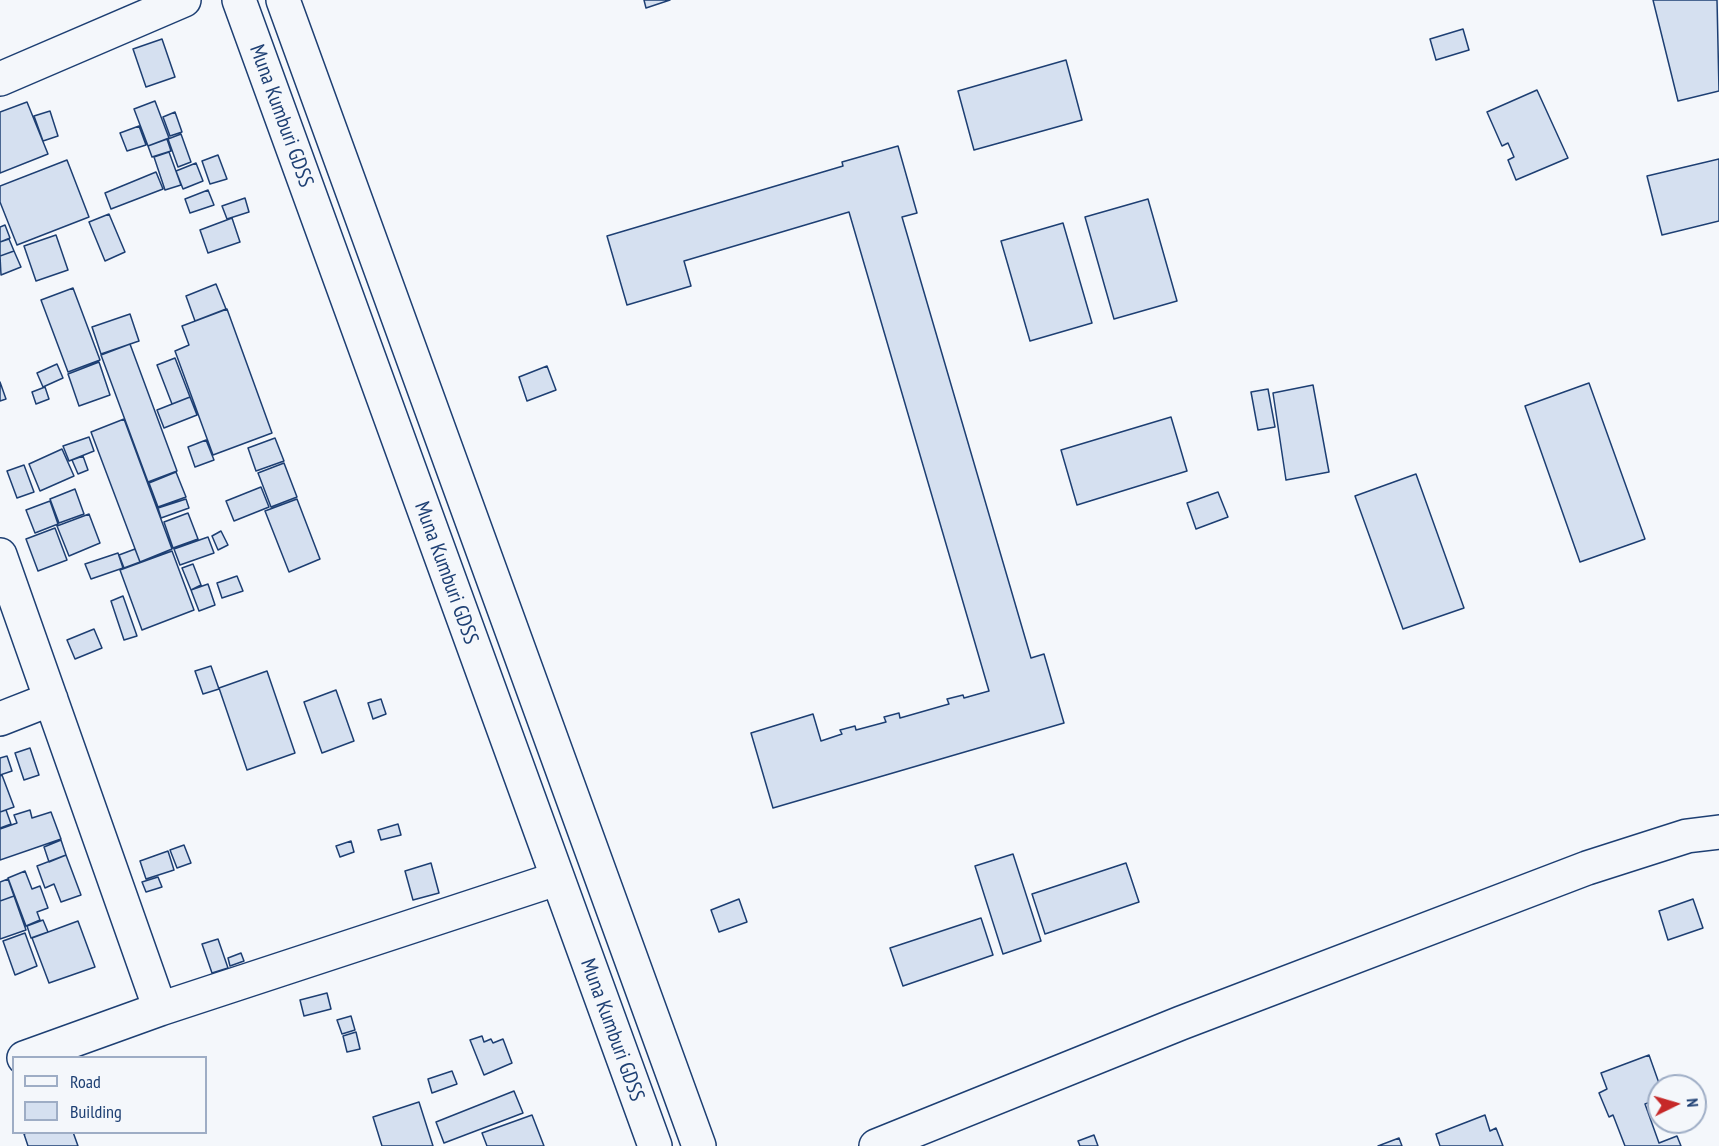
<!DOCTYPE html>
<html>
<head>
<meta charset="utf-8">
<style>
  body { margin:0 }
  #map { position:relative; width:1719px; height:1146px; overflow:hidden; background:#f4f7fb; font-family:"PT Sans Narrow",sans-serif }
  canvas { display:block }
  .legend { position:absolute; left:12px; top:1056px; width:195px; height:78px; box-sizing:border-box; background:#f4f7fb; border:2px solid #9eadc5; margin:0; padding:8px 10px; list-style:none; font-size:18px; color:#1d3f73 }
  .legend li { display:flex; align-items:center; gap:12px; height:30px }
  .legend b { width:30px; border:2px solid #9eadc5 }
  .north { position:absolute; left:1647px; top:1074px; width:60px; height:60px; box-sizing:border-box; background:#f4f7fb; border:2px solid #9eadc5; border-radius:50%; rotate:85deg; font-size:16px; font-weight:700; line-height:24px; text-align:center; color:#1d3f73 }
  .north::after { content:''; display:block; margin:auto; width:21px; height:27px; background:#c62828; clip-path:polygon(50% 0,100% 100%,50% 72%,0 100%) }
</style>
</head>
<body>
<div id="map">
<canvas width="1719" height="1146"></canvas>
<ul class="legend">
<li><b style="height:8px;background:#f4f7fb"></b>Road</li>
<li><b style="height:16px;background:#d5e0f0"></b>Building</li>
</ul>
<div class="north">N</div>
</div>
<script>
const context = document.querySelector('canvas').getContext('2d');
context.lineJoin = 'round';
function fill(path, color) { context.fillStyle = color; context.fill(path, 'evenodd'); }
const poly = rows => new Path2D(rows.map(r => 'M' + r).join(''));
function trace(path, color, width, dash) { context.strokeStyle = color; context.lineWidth = width; context.lineCap = dash ? 'butt' : 'round'; context.setLineDash(dash || []); context.stroke(path); }
function label(font, color, halo, rows, align = 'center') {
  context.font = font + ' "PT Sans Narrow",sans-serif'; context.lineWidth = 4.5; context.setLineDash([]); context.textBaseline = 'middle'; context.strokeStyle = halo; context.fillStyle = color; for (const [text, x, y, turn = 0] of rows) {
    context.save(); context.translate(x, y); context.rotate((+turn || 0) * Math.PI / 180); context.textAlign = isNaN(turn) ? turn : align; if (halo) context.strokeText(text, 0, 0); context.fillText(text, 0, 0); context.restore();
  }
}
const building = poly([
  [644,0,670,0,646,8,644,0],
  [1653,0,1717,0,1719,91,1678,101,1653,0],
  [1463,29,1469,50,1436,60,1430,39,1463,29],
  [162,39,175,77,146,87,133,49,162,39],
  [1066,60,1082,120,974,150,958,91,1066,60],
  [1537,90,1568,158,1516,180,1508,160,1514,157,1508,143,1502,146,1487,112,1537,90],
  [155,101,169,138,148,146,134,109,155,101],
  [27,102,48,154,0,173,0,112,27,102],
  [50,111,58,136,43,141,34,116,50,111],
  [175,112,182,132,170,136,163,117,175,112],
  [139,126,146,145,127,151,120,133,139,126],
  [181,134,191,162,178,167,168,139,181,134],
  [167,139,171,151,152,157,148,146,167,139],
  [898,146,917,213,902,217,1031,658,1044,654,1064,723,773,808,751,733,813,714,821,741,842,734,840,730,855,726,856,730,886,722,884,717,899,713,900,718,949,704,947,699,963,695,964,698,989,691,849,212,684,261,691,286,627,305,607,236,843,166,842,162,898,146],
  [169,152,181,185,165,190,154,157,169,152],
  [218,155,227,179,210,184,202,161,218,155],
  [1719,159,1719,221,1662,235,1647,176,1719,159],
  [67,160,89,217,17,245,0,202,0,186,67,160],
  [196,163,203,181,183,189,176,171,196,163],
  [156,172,163,189,111,209,105,193,156,172],
  [208,190,214,205,190,213,185,199,208,190],
  [245,198,249,212,227,219,222,206,245,198],
  [1148,199,1177,301,1114,319,1085,217,1148,199],
  [109,214,125,252,105,261,89,222,109,214],
  [232,218,240,242,208,253,200,230,232,218],
  [1063,223,1092,323,1030,341,1001,241,1063,223],
  [5,225,10,238,0,242,0,227,5,225],
  [56,235,68,270,36,281,24,246,56,235],
  [9,239,14,251,0,256,0,242,9,239],
  [14,251,21,267,1,275,0,256,14,251],
  [216,284,226,309,195,321,186,296,216,284],
  [73,288,100,360,68,372,41,300,73,288],
  [227,309,272,433,213,455,175,351,189,345,182,326,227,309],
  [130,314,139,341,101,354,92,327,130,314],
  [130,344,177,471,148,482,101,355,130,344],
  [175,358,190,397,172,404,157,365,175,358],
  [99,362,110,395,79,406,68,374,99,362],
  [57,364,63,378,43,387,37,373,57,364],
  [547,366,556,390,527,401,519,377,547,366],
  [0,382,6,399,0,401,0,382],
  [1589,383,1645,539,1580,562,1525,406,1589,383],
  [1313,385,1329,472,1286,480,1273,393,1313,385],
  [45,387,49,399,36,404,32,392,45,387],
  [1268,389,1275,427,1258,430,1251,392,1268,389],
  [190,397,197,415,164,428,157,410,190,397],
  [1171,417,1187,471,1077,505,1061,450,1171,417],
  [124,419,172,549,140,562,91,432,124,419],
  [89,437,94,451,69,461,63,446,89,437],
  [275,438,284,461,256,471,248,448,275,438],
  [206,440,214,460,195,467,188,447,206,440],
  [62,449,74,476,40,491,29,464,62,449],
  [83,456,88,470,78,474,72,460,83,456],
  [284,463,297,497,271,507,258,473,284,463],
  [24,465,34,492,17,498,7,471,24,465],
  [176,472,186,497,158,507,149,483,176,472],
  [1416,474,1464,608,1403,629,1355,496,1416,474],
  [261,487,269,507,234,521,226,501,261,487],
  [75,489,84,514,59,523,50,499,75,489],
  [1218,492,1228,517,1196,529,1187,503,1218,492],
  [186,499,189,508,161,518,158,508,186,499],
  [297,499,320,559,289,572,265,511,297,499],
  [50,501,58,524,35,533,26,510,50,501],
  [188,513,198,539,173,548,164,522,188,513],
  [89,514,100,543,69,556,57,526,89,514],
  [55,528,67,560,38,571,26,539,55,528],
  [221,531,228,545,218,550,212,536,221,531],
  [208,537,214,553,180,565,174,549,208,537],
  [135,549,140,562,124,568,119,555,135,549],
  [172,551,194,610,142,630,120,570,172,551],
  [118,553,123,568,91,579,85,564,118,553],
  [193,564,201,585,191,590,182,568,193,564],
  [237,576,243,591,222,598,217,583,237,576],
  [208,584,215,605,199,611,191,590,208,584],
  [123,596,137,636,124,640,111,601,123,596],
  [94,629,102,648,75,659,67,640,94,629],
  [211,666,219,689,203,694,195,671,211,666],
  [267,671,295,753,247,770,219,688,267,671],
  [336,690,354,741,322,753,304,702,336,690],
  [381,699,386,714,373,719,368,703,381,699],
  [30,748,39,775,24,780,15,753,30,748],
  [7,756,12,771,0,775,0,758,7,756],
  [2,775,14,807,0,812,0,776,2,775],
  [6,810,11,824,0,828,0,812,6,810],
  [30,810,32,818,51,812,61,839,0,860,0,829,17,823,14,815,30,810],
  [398,824,401,835,381,840,378,830,398,824],
  [61,840,66,855,49,862,44,847,61,840],
  [351,841,354,852,340,857,336,846,351,841],
  [184,845,191,863,177,868,170,850,184,845],
  [168,851,174,870,146,879,140,861,168,851],
  [1013,854,1041,941,1003,954,975,866,1013,854],
  [66,855,81,895,61,902,54,884,45,888,37,866,66,855],
  [431,863,439,893,413,900,405,871,431,863],
  [1126,863,1139,902,1045,934,1032,894,1126,863],
  [25,871,32,889,40,886,48,908,37,912,40,920,26,926,8,878,25,871],
  [158,877,162,887,146,892,142,882,158,877],
  [8,879,14,896,0,901,0,882,8,879],
  [14,896,26,930,0,939,0,901,14,896],
  [739,899,747,922,719,932,711,910,739,899],
  [1693,899,1703,928,1668,940,1659,911,1693,899],
  [981,918,993,955,903,986,890,948,981,918],
  [43,920,48,932,31,938,27,926,43,920],
  [78,921,95,967,49,983,32,938,78,921],
  [25,933,37,966,15,975,3,941,25,933],
  [218,939,228,968,212,973,202,944,218,939],
  [241,953,244,961,230,966,228,958,241,953],
  [327,993,331,1009,304,1016,300,1000,327,993],
  [351,1016,355,1030,342,1034,337,1020,351,1016],
  [356,1032,360,1049,347,1052,343,1036,356,1032],
  [482,1036,484,1042,491,1039,493,1043,503,1039,512,1063,484,1075,470,1040,482,1036],
  [1649,1055,1660,1086,1659,1099,1645,1104,1659,1143,1677,1136,1681,1146,1625,1146,1613,1115,1609,1117,1599,1093,1607,1089,1601,1073,1649,1055],
  [452,1071,457,1084,432,1093,428,1079,452,1071],
  [514,1091,523,1113,444,1143,436,1122,514,1091],
  [419,1102,433,1146,382,1146,373,1117,419,1102],
  [532,1115,544,1146,487,1146,482,1133,532,1115],
  [1485,1115,1490,1131,1496,1128,1503,1146,1440,1146,1436,1134,1485,1115],
  [29,1132,73,1132,78,1146,28,1146,24,1134,29,1132],
  [1094,1135,1098,1146,1080,1146,1078,1141,1094,1135],
  [1399,1138,1402,1146,1378,1146,1399,1138]
]);
fill(building, '#d5e0f0');
trace(building, '#1d3f73', 1.5);
const minor = poly([
  [0,79,184,0],
  [0,555,160,1009],
  [0,719,51,699],
  [24,1058,160,1009,556,879],
  [876,1146,1181,1023,1587,868,1687,836,1719,832]
]);
const highway = poly([
  [239,0,655,1146],
  [283,0,699,1146]
]);
trace(minor, '#1d3f73', 36);
trace(highway, '#1d3f73', 36);
trace(minor, '#f4f7fb', 33);
trace(highway, '#f4f7fb', 33);
label('21px', '#1d3f73', '#f4f7fb', [
  ["Muna Kumburi GDSS",281,116,70],
  ["Muna Kumburi GDSS",446,573,70],
  ["Muna Kumburi GDSS",612,1030,70]
]);
</script>
</body>
</html>
